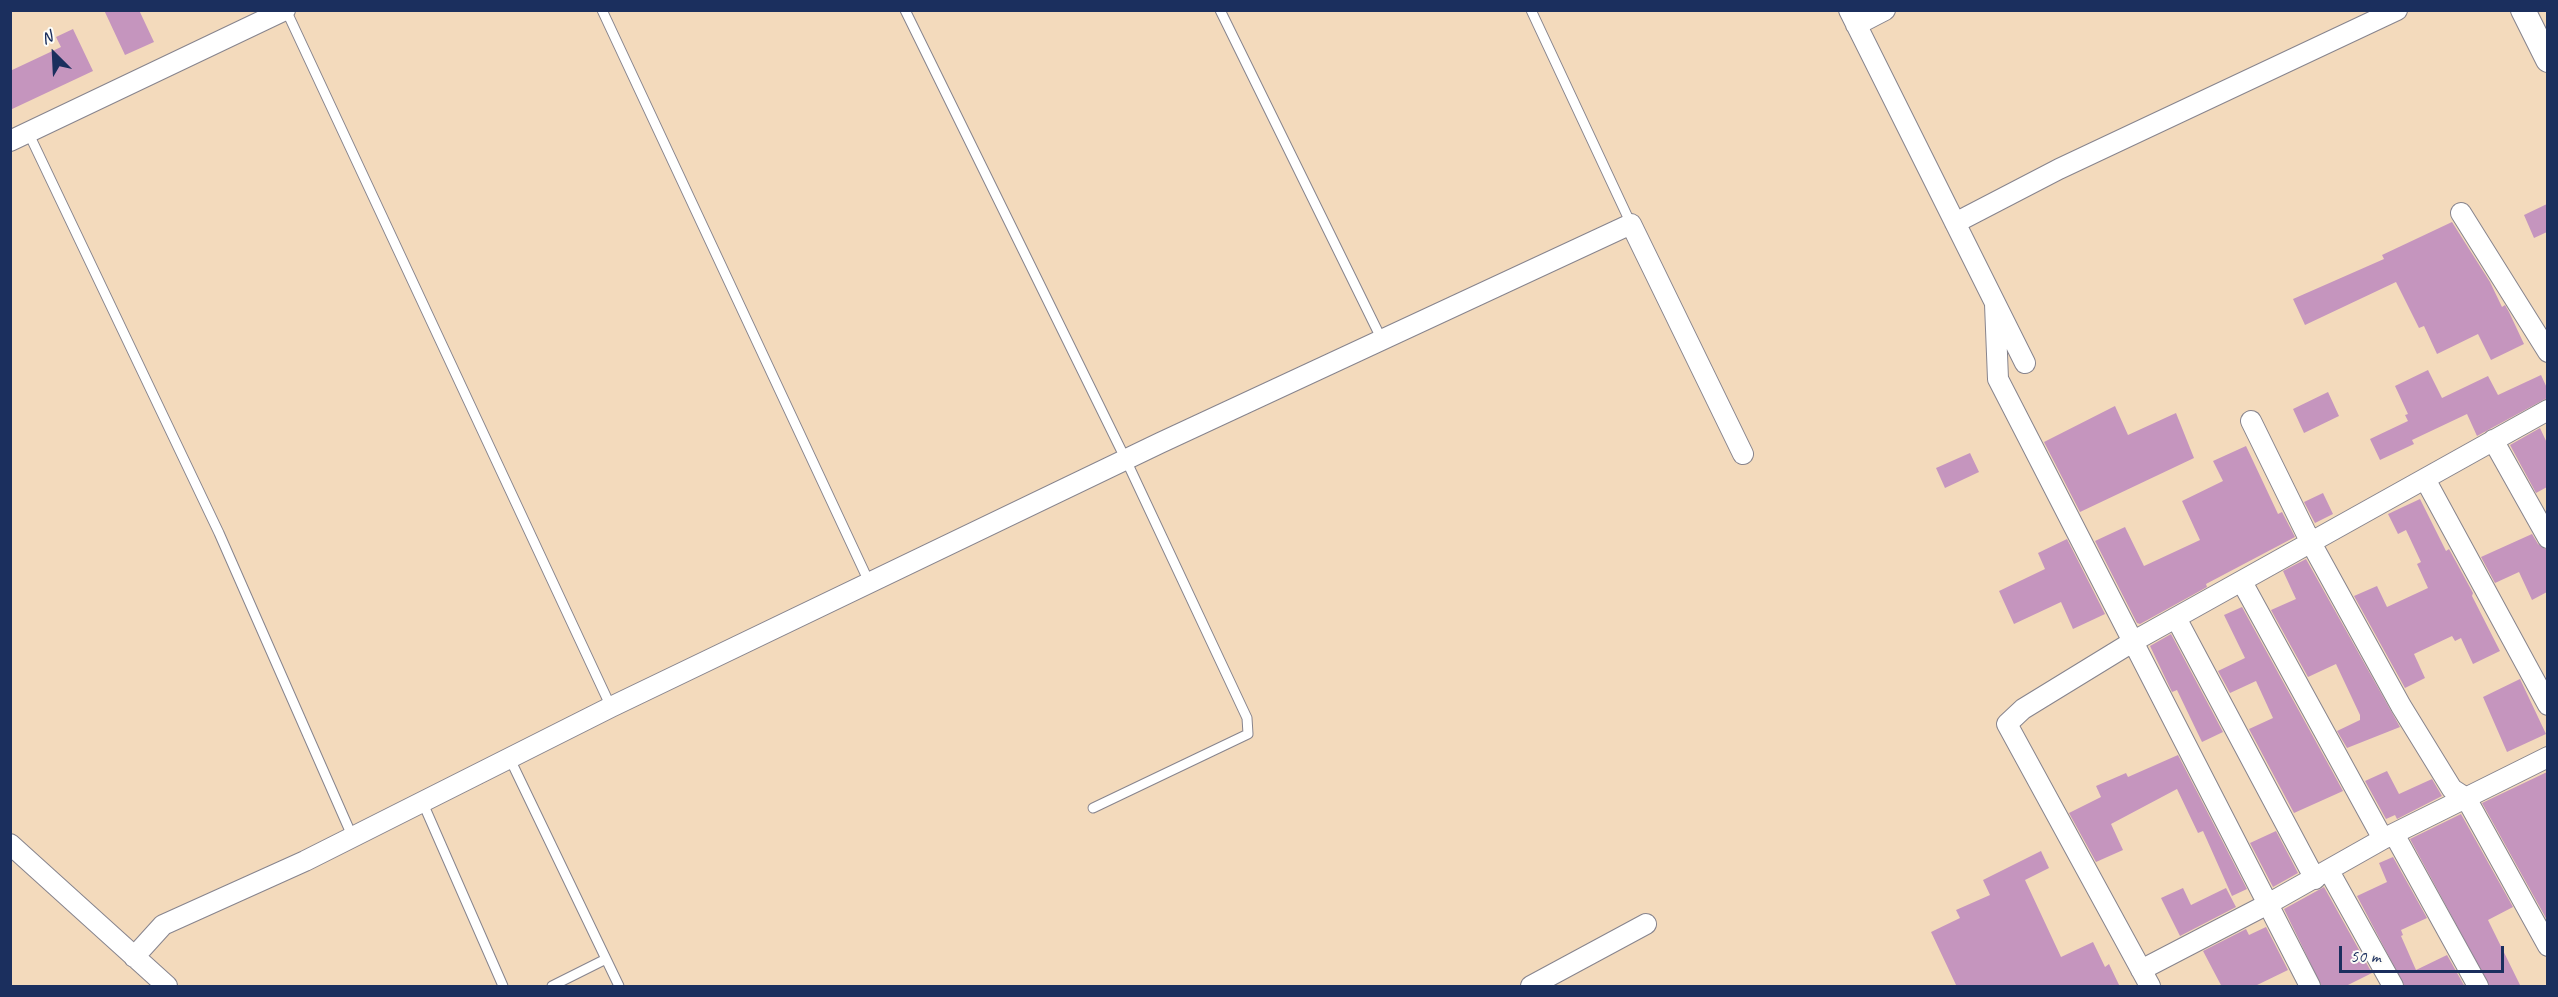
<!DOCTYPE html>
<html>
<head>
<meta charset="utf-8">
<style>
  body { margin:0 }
  #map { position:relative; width:2558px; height:997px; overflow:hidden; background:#f3dabc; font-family:Caveat,sans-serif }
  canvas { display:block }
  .frame { position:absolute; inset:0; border:12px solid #1b2f5e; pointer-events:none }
  .north { position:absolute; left:24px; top:24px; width:60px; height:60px; -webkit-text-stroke:4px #fdfcf7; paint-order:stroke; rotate:336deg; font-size:16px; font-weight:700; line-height:24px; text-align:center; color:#1b2f5e }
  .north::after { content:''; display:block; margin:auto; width:21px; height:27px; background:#1b2f5e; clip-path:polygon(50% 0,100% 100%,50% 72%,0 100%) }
  .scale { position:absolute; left:2339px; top:946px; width:165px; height:27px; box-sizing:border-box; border:3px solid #1b2f5e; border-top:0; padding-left:8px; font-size:18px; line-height:21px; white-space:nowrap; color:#1b2f5e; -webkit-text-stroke:4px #fdfcf7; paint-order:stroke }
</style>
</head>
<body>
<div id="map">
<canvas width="2558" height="997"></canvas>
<div class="frame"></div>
<div class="north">N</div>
<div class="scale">50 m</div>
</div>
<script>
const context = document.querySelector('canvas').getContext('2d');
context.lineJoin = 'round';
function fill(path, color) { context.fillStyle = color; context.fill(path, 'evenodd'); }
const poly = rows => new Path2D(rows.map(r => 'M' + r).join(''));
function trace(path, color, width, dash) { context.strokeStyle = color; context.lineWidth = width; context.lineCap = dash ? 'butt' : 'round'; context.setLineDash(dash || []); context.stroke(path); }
fill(poly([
  [104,10,139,10,154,42,125,55],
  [73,29,93,71,10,110,10,71,61,47,56,37],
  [2547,204,2547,232,2534,238,2524,215],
  [2452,222,2490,282,2502,307,2505,305,2509,312,2524,344,2491,360,2478,334,2437,354,2424,326,2419,328,2396,282,2305,325,2293,299,2384,259,2382,255],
  [2428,370,2442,398,2488,376,2498,395,2541,375,2547,388,2547,398,2477,436,2467,414,2412,440,2414,444,2380,460,2370,439,2408,421,2405,415,2408,414,2395,386],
  [2328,392,2339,416,2304,433,2293,409],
  [2115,406,2128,435,2176,413,2194,458,2080,512,2044,442],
  [2540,428,2547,443,2547,487,2536,493,2510,445],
  [2246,446,2278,514,2282,512,2295,537,2206,584,2207,587,2140,624,2137,623,2095,541,2125,527,2144,566,2200,540,2182,501,2223,481,2213,461],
  [1970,453,1979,472,1945,488,1936,468],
  [2323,493,2333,514,2315,523,2304,502],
  [2420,499,2446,551,2449,549,2473,593,2472,596,2500,651,2473,664,2461,638,2455,641,2452,636,2414,654,2425,678,2405,688,2354,596,2377,586,2387,607,2428,588,2417,564,2421,562,2406,530,2398,534,2388,514],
  [2532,534,2538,544,2547,550,2547,592,2532,600,2519,572,2495,583,2481,557],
  [2067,539,2105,614,2073,629,2061,602,2014,624,1999,591,2045,569,2038,553],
  [2306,559,2400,727,2347,748,2337,731,2360,720,2360,715,2336,664,2308,677,2271,610,2296,599,2283,571],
  [2242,607,2343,791,2294,813,2249,729,2273,718,2256,681,2230,693,2218,671,2245,658,2224,615],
  [2171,634,2223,732,2202,742,2177,690,2172,692,2150,646],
  [2520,679,2546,734,2507,752,2483,697],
  [2178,755,2247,889,2232,896,2203,831,2198,833,2177,789,2111,824,2123,850,2096,862,2069,813,2101,797,2096,786,2126,773,2128,777],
  [2387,771,2399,794,2432,779,2442,796,2397,819,2395,815,2386,819,2365,781],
  [2547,772,2547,920,2482,803],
  [2461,814,2513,907,2488,920,2521,987,2490,987,2410,839],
  [2276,831,2298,873,2273,887,2250,843],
  [2041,851,2049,868,2025,880,2061,957,2093,942,2105,967,2109,964,2120,987,1957,987,1931,932,1960,918,1956,910,1990,895,1983,880],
  [2393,857,2427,918,2401,930,2403,935,2401,936,2416,970,2447,955,2465,987,2405,987,2357,896,2387,882,2379,863],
  [2324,887,2372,973,2344,987,2322,987,2284,909],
  [2183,888,2191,905,2226,888,2236,907,2180,936,2161,898],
  [2266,927,2288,970,2253,987,2222,987,2203,951,2246,929,2249,935]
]), '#c595be');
const service = poly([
  [286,10,611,707],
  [602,10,870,584],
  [905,10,1126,460,1247,718,1248,734,1093,808],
  [1220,10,1382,340],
  [1531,10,1631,224],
  [28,132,219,533,353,838],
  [509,757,619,986],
  [422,801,503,986],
  [552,986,606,959]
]);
const minor = poly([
  [1849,10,2025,363],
  [1856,25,1885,10],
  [10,141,285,10],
  [2461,213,2548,352],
  [1955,223,2059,169,2397,10],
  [1995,304,1998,379,2310,986],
  [2251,421,2310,541,2401,706,2452,789,2466,798,2548,946],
  [2493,440,2548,538],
  [2425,479,2548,705],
  [2242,582,2383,839],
  [2176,618,2315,879],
  [2394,834,2478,986],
  [10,844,167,986],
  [2329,871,2393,986],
  [134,957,163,925,305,861,611,707,1160,443,1631,224,1743,454],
  [2141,970,2268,904,2383,839,2548,757],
  [1531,986,1646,924],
  [2150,986,2007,724,2023,709,2134,641,2548,410]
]);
const tertiary = poly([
  [2523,10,2548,60]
]);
trace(service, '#87848d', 11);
trace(minor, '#87848d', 22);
trace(tertiary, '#87848d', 26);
trace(service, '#fff', 9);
trace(minor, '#fff', 20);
trace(tertiary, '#fff', 24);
</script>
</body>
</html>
